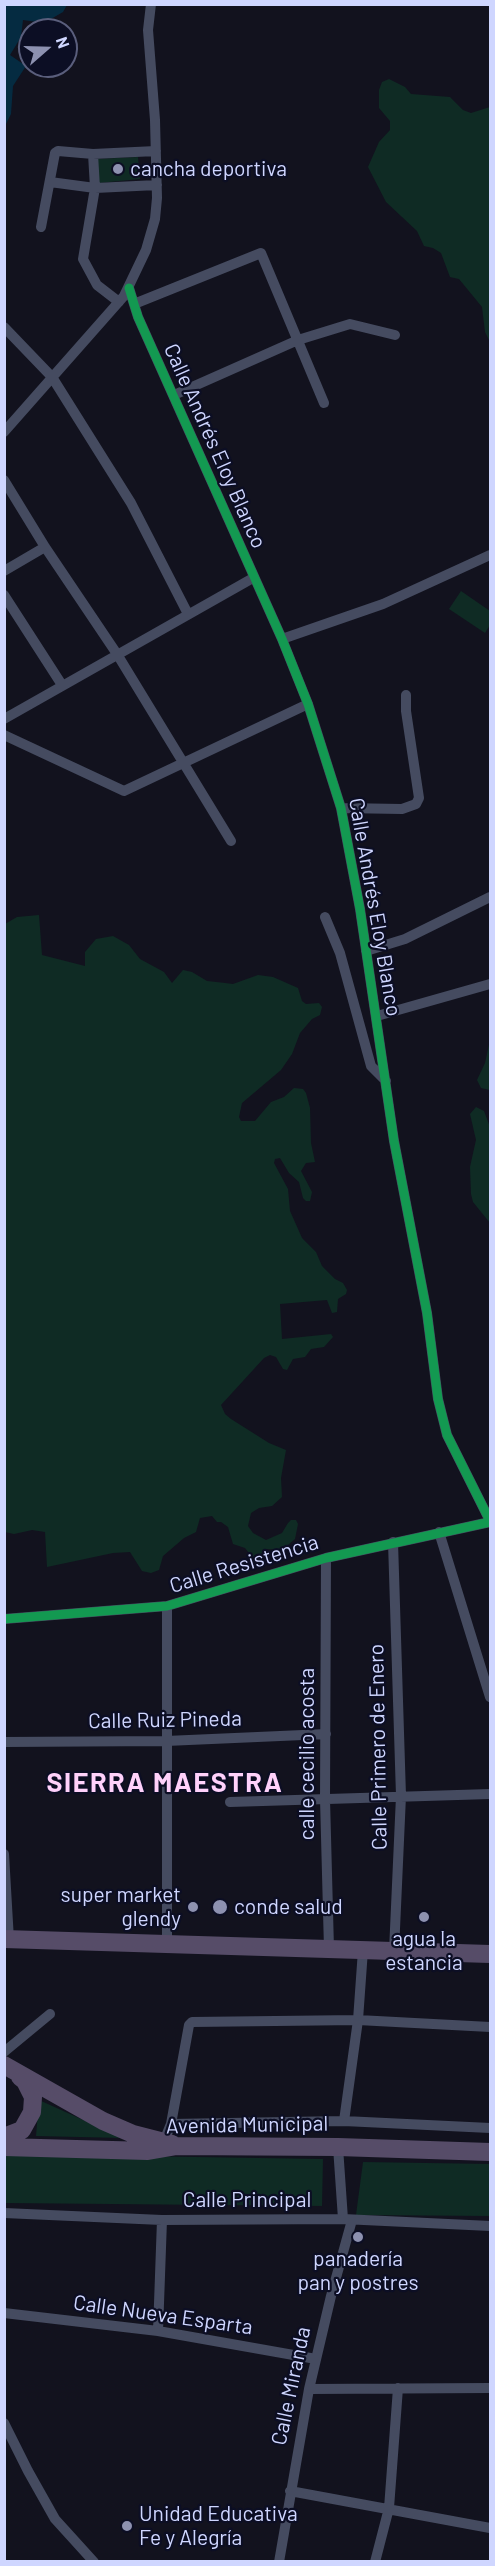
<!DOCTYPE html>
<html>
<head>
<meta charset="utf-8">
<style>
  body { margin:0 }
  #map { position:relative; width:495px; height:2566px; overflow:hidden; background:#12121e; font-family:Barlow,sans-serif }
  canvas { display:block }
  .frame { position:absolute; inset:0; border:6px solid #cfd6ff; pointer-events:none }
  .north { position:absolute; left:18px; top:18px; width:60px; height:60px; box-sizing:border-box; background:#0c0e24; border:2px solid #5a5e7c; border-radius:50%; rotate:70deg; font-size:16px; font-weight:700; line-height:24px; text-align:center; color:#cfd6ff }
  .north::after { content:''; display:block; margin:auto; width:21px; height:27px; background:#8d91b0; clip-path:polygon(50% 0,100% 100%,50% 72%,0 100%) }
</style>
</head>
<body>
<div id="map">
<canvas width="495" height="2566"></canvas>
<div class="frame"></div>
<div class="north">N</div>
</div>
<script>
const context = document.querySelector('canvas').getContext('2d');
context.lineJoin = 'round';
function fill(path, color) { context.fillStyle = color; context.fill(path, 'evenodd'); }
const poly = rows => new Path2D(rows.map(r => 'M' + r).join(''));
function trace(path, color, width, dash) { context.strokeStyle = color; context.lineWidth = width; context.lineCap = dash ? 'butt' : 'round'; context.setLineDash(dash || []); context.stroke(path); }
function label(font, color, halo, rows, align = 'center') {
  context.font = font + ' Barlow,sans-serif'; context.lineWidth = 4.5; context.setLineDash([]); context.textBaseline = 'middle'; context.strokeStyle = halo; context.fillStyle = color; for (const [text, x, y, turn = 0] of rows) {
    context.save(); context.translate(x, y); context.rotate((+turn || 0) * Math.PI / 180); context.textAlign = isNaN(turn) ? turn : align; if (halo) context.strokeText(text, 0, 0); context.fillText(text, 0, 0); context.restore();
  }
}
fill(poly([
  [389,79,405,87,411,94,450,97,463,110,471,113,490,107,490,342,485,332,482,307,459,279,450,277,441,253,433,248,424,246,417,231,386,202,368,167,379,142,390,130,390,121,379,108,379,90,382,82],
  [138,157,140,179,99,183,96,159],
  [461,591,490,611,490,625,485,633,449,609],
  [39,915,42,955,85,966,85,952,96,939,113,936,129,945,140,959,164,972,172,983,183,970,192,972,207,981,225,983,233,984,258,975,273,977,298,988,302,1001,306,1004,319,1003,322,1007,320,1015,312,1019,300,1033,292,1054,281,1070,242,1103,239,1117,241,1121,255,1121,271,1102,284,1097,294,1088,303,1089,306,1093,310,1108,311,1143,315,1162,306,1163,301,1171,312,1192,310,1201,306,1201,303,1198,299,1182,289,1173,280,1158,275,1159,274,1163,288,1189,290,1211,302,1238,316,1252,322,1266,335,1279,343,1283,347,1290,346,1294,338,1299,337,1312,332,1313,327,1300,280,1304,282,1339,331,1334,333,1337,324,1347,311,1349,305,1357,293,1359,287,1370,283,1369,276,1357,270,1355,264,1358,221,1405,225,1414,231,1419,269,1443,286,1450,281,1478,282,1497,272,1506,259,1508,251,1513,248,1526,253,1533,266,1540,282,1533,288,1523,291,1520,296,1520,298,1524,295,1539,282,1550,266,1549,257,1559,253,1558,245,1548,233,1544,228,1527,221,1522,217,1522,212,1516,200,1518,196,1532,184,1538,163,1556,159,1570,151,1573,142,1571,130,1552,113,1553,47,1567,45,1532,32,1530,14,1534,5,1532,5,924,17,917],
  [490,1040,490,1090,481,1088,477,1080,485,1063],
  [476,1107,484,1111,490,1127,490,1223,473,1202,471,1194,470,1167,476,1140,470,1114],
  [39,2100,123,2138,36,2136],
  [5,2154,323,2159,322,2206,5,2203],
  [363,2162,490,2164,490,2216,356,2215]
]), '#0f2b24');
fill(poly([
  [5,4,67,5,63,12,44,23,23,20,21,37,10,55,26,66,13,86,11,114,5,126]
]), '#052b41');
trace(poly([
  [50,182,95,188,157,185],
  [41,227,55,153,58,151,93,154],
  [129,288,138,317,282,639,308,704,341,808,360,909,394,1141,427,1313,438,1399,447,1435,490,1521],
  [119,302,97,285,83,259,95,188,93,154,156,151],
  [134,304,261,253,324,403],
  [4,327,52,377,131,503,188,614],
  [174,395,298,340,350,324,395,335],
  [4,432,124,296,146,250,155,219,157,198,155,120,148,30,151,4],
  [4,480,45,547,117,654,231,841],
  [4,571,45,547],
  [4,595,62,685],
  [282,639,383,604,490,555],
  [4,719,253,578],
  [4,735,124,791,308,704],
  [341,808,402,809,416,804,419,798,406,711,406,695],
  [325,917,340,953,371,1066,386,1081],
  [366,951,405,939,490,897],
  [377,1016,490,984],
  [439,1532,490,1697],
  [393,1542,401,1796,394,1951],
  [326,1558,325,1799,329,1949],
  [167,1606,167,1943],
  [4,1619,167,1606,326,1558,490,1522],
  [4,1742,166,1741,326,1734],
  [230,1802,490,1794],
  [4,1854,9,1940],
  [4,2052,50,2014],
  [344,2121,358,2020,363,1950],
  [171,2124,344,2121,490,2128],
  [164,2141,171,2124,189,2025,192,2022,358,2020,490,2027],
  [338,2147,343,2219],
  [4,2213,162,2220,343,2219,490,2226],
  [4,2313,158,2331,316,2359],
  [158,2331,162,2220],
  [309,2389,490,2388],
  [4,2423,28,2471,55,2519,94,2562],
  [290,2491,490,2528],
  [279,2562,309,2389,331,2296,352,2220],
  [375,2562,389,2508,398,2388]
]), '#454b60', 10);
trace(poly([
  [4,1939,490,1954],
  [4,2065,103,2121,133,2134,172,2144],
  [4,2137,22,2130,32,2112,33,2097,25,2081,20,2077],
  [4,2147,148,2151,177,2146,338,2147,490,2152]
]), '#564c68', 18);
trace(poly([
  [129,288,138,317,282,639,308,704,341,808,360,909,394,1141,427,1313,438,1399,447,1435,490,1521],
  [4,1619,167,1606,326,1558,490,1522]
]), '#139951', 9);
for (const [x, y, r, color] of [
  [118,169,6,"#8d91b0"],
  [193,1907,6,"#8d91b0"],
  [220,1907,8,"#8d91b0"],
  [424,1917,6,"#8d91b0"],
  [358,2237,6,"#8d91b0"],
  [127,2526,6,"#8d91b0"]
]) { const dot = new Path2D(); dot.arc(x, y, r, 0, 2 * Math.PI); context.fillStyle = color; context.fill(dot); trace(dot, '#0c0e24', 2); }
label('21px', '#cfd6ff', '#0c0e24', [
  ["cancha deportiva",130,169],
  ["super market",181,1895,"right"],
  ["glendy",181,1919,"right"],
  ["conde salud",234,1907],
  ["agua la",424,1939,"center"],
  ["estancia",424,1963,"center"],
  ["panadería",358,2259,"center"],
  ["pan y postres",358,2283,"center"],
  ["Unidad Educativa",139,2514],
  ["Fe y Alegría",139,2538]
], 'left');
label('21px', '#cfd6ff', '#0c0e24', [
  ["Calle Andrés Eloy Blanco",215,446,66],
  ["Calle Andrés Eloy Blanco",375,907,80],
  ["Calle Resistencia",244,1564,-17],
  ["Calle Ruiz Pineda",165,1720,-1],
  ["Calle Primero de Enero",378,1747,-91],
  ["calle cecilio acosta",307,1754,-90],
  ["Avenida Municipal",247,2125,-1],
  ["Calle Principal",247,2200],
  ["Calle Nueva Esparta",163,2315,8],
  ["Calle Miranda",291,2386,-78]
]);
context.letterSpacing = '1.5px';
label('bold 27px', '#ffd1fb', '#0c0e24', [
  ["SIERRA MAESTRA",165,1783]
]);
context.letterSpacing = '0px';
</script>
</body>
</html>
